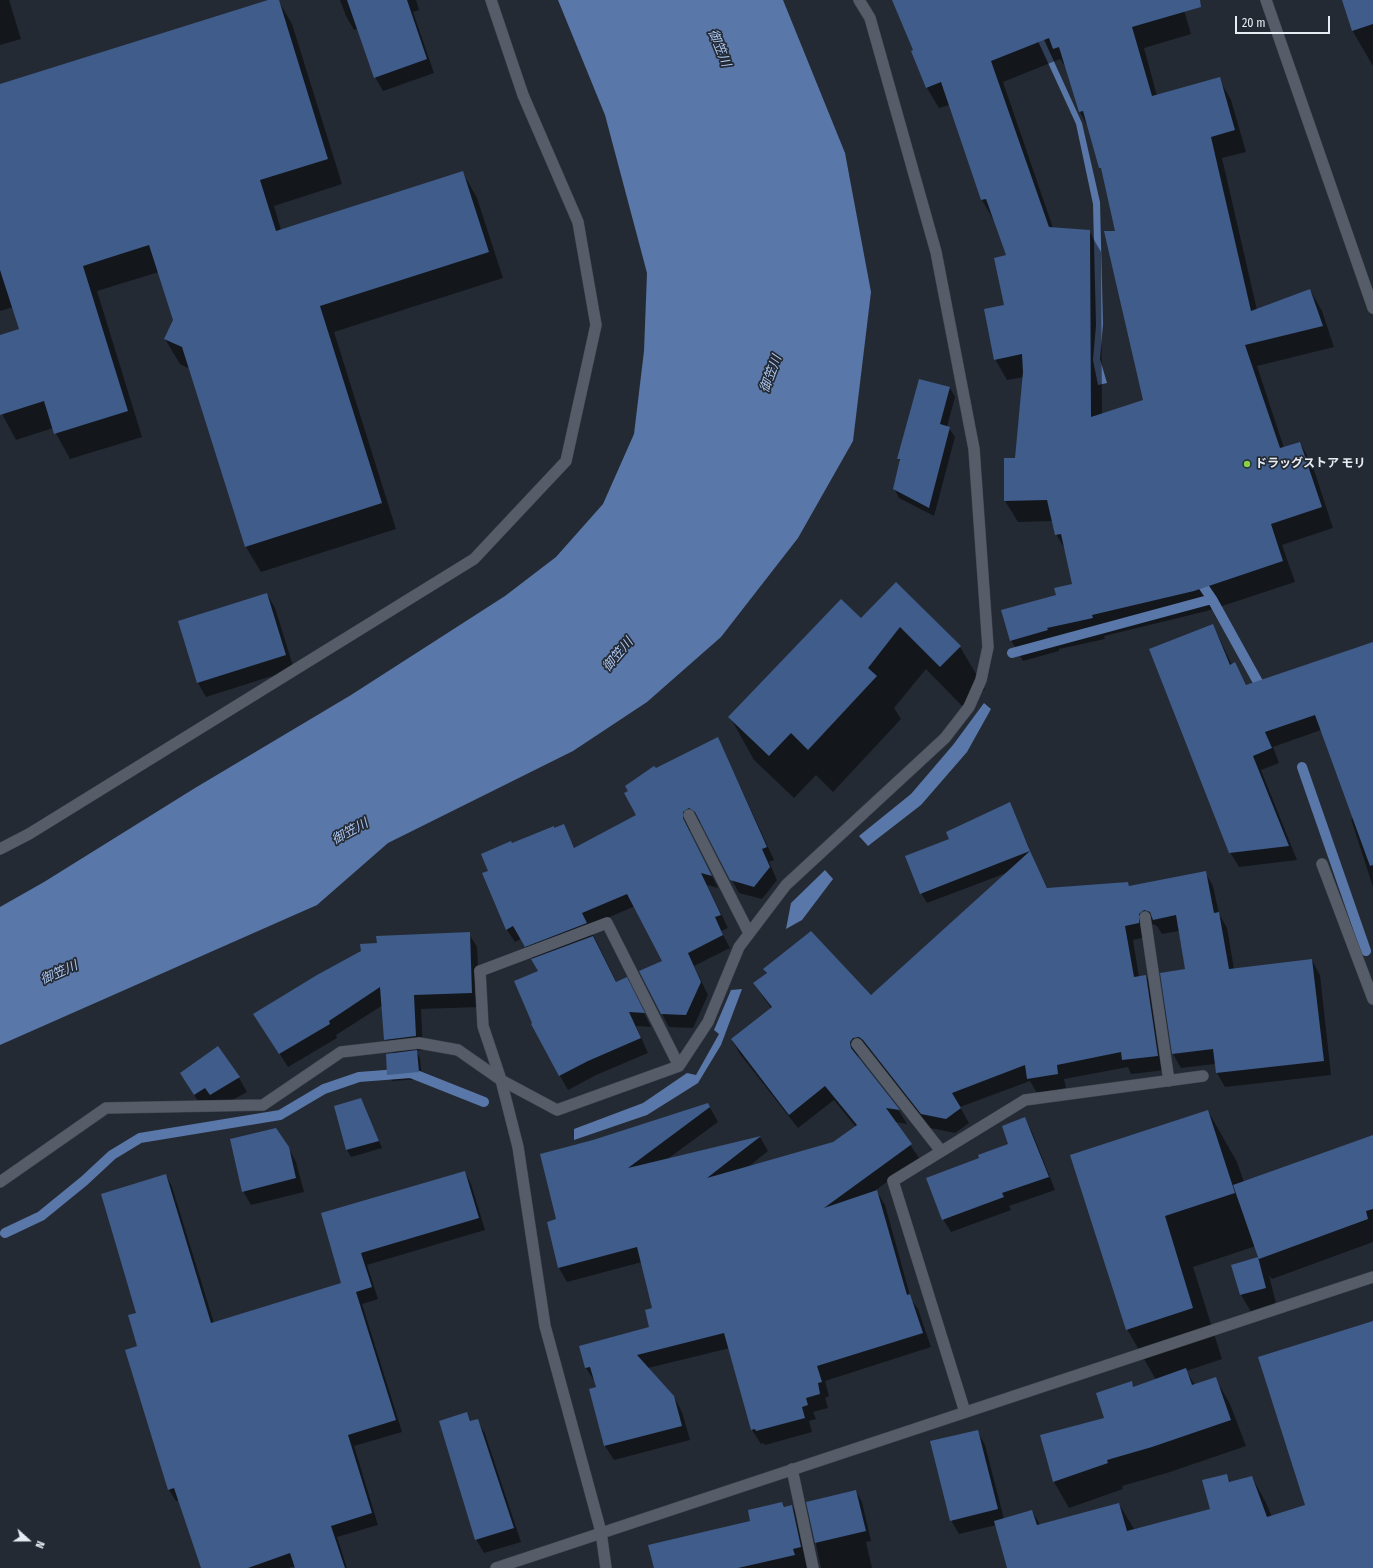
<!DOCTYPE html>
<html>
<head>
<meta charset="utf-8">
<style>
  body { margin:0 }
  #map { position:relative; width:1373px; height:1568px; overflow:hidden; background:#242a34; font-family:"Fira Sans Condensed",sans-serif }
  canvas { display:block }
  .north { position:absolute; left:8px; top:1520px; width:40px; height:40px; -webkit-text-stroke:3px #242a34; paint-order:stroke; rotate:111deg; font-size:11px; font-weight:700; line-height:16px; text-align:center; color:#e7ecf2 }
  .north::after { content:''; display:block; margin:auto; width:14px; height:18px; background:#e7ecf2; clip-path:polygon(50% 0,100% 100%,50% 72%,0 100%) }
  .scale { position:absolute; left:1235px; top:16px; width:95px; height:18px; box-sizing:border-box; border:2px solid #e7ecf2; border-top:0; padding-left:5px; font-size:12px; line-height:14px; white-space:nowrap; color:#e7ecf2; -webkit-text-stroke:3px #242a34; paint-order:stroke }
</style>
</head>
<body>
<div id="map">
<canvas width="1373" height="1568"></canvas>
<div class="north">N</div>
<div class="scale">20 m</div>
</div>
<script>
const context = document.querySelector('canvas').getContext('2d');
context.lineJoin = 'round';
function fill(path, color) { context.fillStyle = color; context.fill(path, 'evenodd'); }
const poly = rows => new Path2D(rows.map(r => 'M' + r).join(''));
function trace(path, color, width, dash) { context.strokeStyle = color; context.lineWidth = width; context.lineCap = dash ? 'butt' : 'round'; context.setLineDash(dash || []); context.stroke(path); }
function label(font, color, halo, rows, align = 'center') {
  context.font = font + ' "Fira Sans Condensed","Noto Sans JP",sans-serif'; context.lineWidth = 3.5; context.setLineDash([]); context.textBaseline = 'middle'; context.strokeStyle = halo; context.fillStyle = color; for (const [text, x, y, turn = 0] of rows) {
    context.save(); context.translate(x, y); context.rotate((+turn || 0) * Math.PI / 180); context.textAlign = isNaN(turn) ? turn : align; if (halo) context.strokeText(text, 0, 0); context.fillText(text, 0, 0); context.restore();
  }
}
fill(poly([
  [558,0,783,0,845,153,871,292,853,441,798,538,721,637,647,702,573,751,388,843,317,905,0,1045,0,907,44,882,195,788,351,695,505,596,556,557,603,504,634,434,644,351,647,273,605,115],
  [1026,0,1082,123,1100,202,1103,324,1100,359,1107,383,1098,385,1093,360,1096,325,1093,204,1076,124,1027,17],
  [984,703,991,709,967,752,921,805,868,846,859,836,911,794,953,745],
  [825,870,833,879,802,920,786,929,791,903],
  [742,989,721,1045,698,1083,647,1115,574,1140,574,1129,643,1103,687,1073,696,1075,719,1034,714,1030,731,990]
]), '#5977a8');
fill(poly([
  [0,0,9,0,21,39,0,45],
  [272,0,278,0,292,24,342,184,274,206,281,230,463,173,477,198,503,278,334,332,396,529,261,572,246,547,190,369,180,364,165,339,174,320,159,272,97,291,142,437,70,459,53,428,16,440,2,414,0,409,0,336,20,330,13,307,0,311,0,85],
  [340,0,416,0,419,10,413,12,434,73,383,91,375,77,358,29,354,30,346,16],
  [904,0,1181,0,1191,34,1144,48,1157,96,1219,79,1231,100,1246,152,1222,158,1257,310,1310,290,1322,311,1334,347,1257,366,1284,448,1300,443,1312,464,1333,528,1282,545,1295,582,1207,611,1104,636,1105,639,1059,649,1059,651,1023,661,1011,640,1057,596,1074,585,1066,551,1056,534,1053,521,1018,522,1005,501,1016,459,1024,377,1007,380,995,359,1006,305,1007,256,994,221,982,200,949,105,939,108,927,88,915,51],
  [1060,59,1067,69,1080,112,1088,127,1103,173,1117,232,1144,401,1102,415,1101,252,1089,231,1053,228,1003,82],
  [1353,0,1373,0,1373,66,1352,30],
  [950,388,955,397,947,427,949,428,955,437,934,516,899,498,894,488,900,462,898,458],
  [896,583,960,647,985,689,965,709,926,669,894,708,901,719,833,792,816,775,794,798,754,760,730,717,861,619],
  [267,594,275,608,294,669,206,697,198,683,179,622],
  [1213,625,1232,665,1235,664,1247,686,1373,643,1373,887,1351,819,1354,818,1321,730,1273,747,1279,763,1261,770,1297,860,1239,867,1230,852],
  [718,738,774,860,769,862,777,880,762,899,739,893,702,824,697,821,690,825,690,832,718,888,707,885,728,928,721,931,730,948,694,966,708,995,693,1028,669,1027,662,1014,663,961,635,906,589,926,617,983,634,993,651,1027,636,1026,648,1053,596,1075,568,1090,560,1076,539,971,521,939,515,942,507,930,483,874,489,871,512,845,563,826,575,849,637,815,655,769],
  [1009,804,1029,847,1027,847,1048,889,1128,883,1130,887,1205,872,1213,886,1219,914,1227,928,1234,969,1312,960,1320,975,1331,1075,1225,1087,1217,1073,1215,1064,1181,1068,1173,1054,1186,970,1179,931,1162,934,1157,926,1153,924,1146,929,1146,937,1133,940,1139,977,1146,976,1154,990,1166,1070,1131,1074,1128,1067,1064,1079,1066,1088,1037,1093,1030,1081,960,1107,969,1123,955,1133,930,1128,872,1054,865,1051,860,1053,858,1058,899,1111,907,1124,895,1122,919,1158,876,1190,885,1205,911,1299,918,1309,931,1347,825,1381,829,1396,825,1398,828,1408,813,1412,816,1419,809,1421,812,1432,765,1445,763,1443,761,1444,752,1430,730,1348,648,1368,674,1397,682,1412,690,1440,614,1460,605,1446,595,1382,586,1368,650,1328,653,1309,642,1262,567,1282,559,1268,548,1222,557,1220,593,1141,708,1104,718,1122,666,1160,760,1137,768,1151,747,1168,833,1143,856,1127,834,1100,798,1128,740,1054,732,1040,772,1009,754,984,767,974,764,969,871,997,1009,872,927,903,921,893,951,839],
  [469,934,477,947,480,1007,421,1009,423,1050,416,1051,420,1058,422,1079,392,1081,388,1075,394,1054,385,1040,383,1005,336,1035,337,1038,288,1067,263,1028,378,944],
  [239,1078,247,1092,218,1108,203,1109,189,1087],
  [361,1099,382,1148,351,1157,347,1150,335,1106],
  [1208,1111,1237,1162,1244,1182,1373,1136,1373,1242,1272,1279,1269,1275,1277,1308,1253,1315,1241,1295,1232,1266,1260,1257,1256,1246,1193,1267,1222,1359,1186,1371,1195,1385,1215,1378,1230,1404,1246,1446,1167,1473,1122,1486,1123,1489,1069,1508,1054,1482,1041,1436,1105,1419,1131,1383,1134,1388,1156,1380,1127,1329,1071,1156],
  [1025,1118,1032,1132,1055,1190,1009,1206,1011,1210,951,1232,943,1219,981,1159,1010,1145],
  [288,1147,296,1162,304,1192,251,1205,243,1191],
  [465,1172,471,1184,485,1230,367,1265,378,1299,362,1304,402,1432,354,1446,378,1525,337,1537,347,1568,296,1568,295,1566,288,1568,200,1568,202,1568,179,1500,176,1501,169,1490,126,1350,138,1346,138,1314,166,1175,172,1187,214,1323,342,1284,322,1214],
  [1373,1322,1373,1568,1008,1568,996,1525,959,1534,951,1520,977,1431,985,1445,1004,1519,1032,1511,1040,1525,1119,1504,1134,1529,1211,1510,1226,1475,1231,1483,1252,1477,1266,1503,1272,1517,1306,1505],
  [467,1413,471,1422,477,1420,485,1434,521,1542,484,1553,476,1539],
  [856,1491,862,1502,871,1541,866,1542,872,1568,821,1568,807,1502],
  [782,1503,785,1507,792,1506,798,1516,809,1568,655,1568,752,1521]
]), '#0007');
trace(poly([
  [1197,577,1212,599,1264,693],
  [1012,653,1212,599],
  [1302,767,1366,951],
  [5,1233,41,1216,84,1181,112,1155,140,1138,280,1115,324,1089,359,1077,411,1073,484,1102]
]), '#5977a8', 10);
fill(poly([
  [268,0,279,0,328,159,260,180,276,231,463,171,489,252,320,306,382,503,245,547,182,347,164,339,173,320,149,245,83,266,128,411,54,434,44,401,0,415,0,335,19,329,0,270,0,84],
  [347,0,407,0,427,59,374,78],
  [892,0,1200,0,1201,7,1132,27,1152,96,1220,77,1235,130,1211,137,1251,311,1310,289,1323,326,1245,345,1280,448,1300,442,1322,507,1271,524,1283,561,1194,591,1092,615,1093,618,1047,628,1048,630,1010,641,1001,610,1056,595,1054,588,1072,584,1061,534,1055,535,1047,500,1004,501,1004,458,1015,458,1023,372,1022,354,994,360,984,309,1004,305,994,258,1006,255,986,199,981,200,941,82,926,88,911,51,913,50],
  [1049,38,1053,49,1059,47,1079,112,1083,111,1099,168,1101,168,1115,231,1104,231,1143,400,1091,417,1090,230,1049,227,991,61],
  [1342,0,1373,0,1373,24,1352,31],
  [919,379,950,387,940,424,950,427,929,508,893,489,900,459,897,459],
  [896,582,961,646,940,667,900,627,868,668,877,676,808,750,791,733,769,756,728,717,841,599,861,618],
  [267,593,286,655,197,683,178,621],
  [1213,624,1230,665,1235,662,1246,685,1373,642,1373,865,1370,866,1315,715,1265,732,1272,748,1253,756,1289,846,1229,853,1149,649],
  [718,737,767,847,762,849,770,867,754,887,730,880,695,812,689,808,683,812,683,818,712,876,701,873,721,915,715,917,723,935,688,953,701,982,686,1015,661,1014,639,971,662,961,627,894,582,913,587,923,525,947,513,926,506,930,482,873,488,871,481,854,511,841,512,843,554,826,554,828,564,824,574,848,636,815,624,793,628,791,625,786,654,766,656,768],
  [1010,802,1030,851,920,894,905,856,949,839,946,832],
  [1030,851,1047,888,1128,882,1129,886,1206,871,1214,913,1219,912,1229,969,1312,959,1324,1061,1216,1073,1213,1049,1172,1054,1160,973,1185,969,1176,915,1153,920,1150,912,1144,910,1139,914,1139,923,1125,926,1134,977,1146,975,1158,1056,1122,1060,1121,1052,1057,1065,1058,1074,1027,1079,1025,1065,952,1093,961,1108,946,1119,921,1114,863,1040,859,1037,853,1038,850,1042,851,1048,900,1110,886,1108,912,1144,824,1208,877,1190,907,1295,910,1294,923,1333,817,1366,822,1382,818,1383,820,1394,806,1398,808,1405,802,1407,805,1418,756,1431,755,1429,751,1430,724,1333,637,1355,674,1396,682,1426,604,1446,589,1389,596,1387,590,1367,585,1368,579,1346,649,1327,645,1310,652,1308,637,1247,558,1268,547,1222,556,1219,540,1154,593,1140,708,1103,710,1107,628,1168,761,1136,707,1178,833,1142,857,1125,825,1086,789,1115,731,1039,772,1007,753,983,767,973,763,969,811,931,871,995],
  [470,932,472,993,414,995,416,1036,384,1040,380,987,329,1021,330,1024,279,1054,253,1014,317,975,361,951,360,944,377,943,376,936],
  [593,936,616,982,627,977,645,1013,629,1012,641,1038,588,1061,559,1076,531,1024,532,1023,514,981,538,971,531,959],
  [218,1046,240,1077,210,1095,205,1088,194,1095,180,1073],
  [417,1050,419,1072,387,1075,386,1054],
  [361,1098,379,1141,346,1150,334,1106],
  [1208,1110,1235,1193,1165,1216,1193,1308,1126,1330,1070,1155],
  [1025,1117,1049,1177,1002,1193,1004,1197,942,1220,926,1178,979,1158,978,1155,1008,1144,1002,1126],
  [276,1128,289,1147,296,1178,242,1192,230,1139],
  [1373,1135,1373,1209,1366,1211,1368,1219,1259,1259,1258,1257,1266,1288,1240,1295,1231,1265,1258,1257,1233,1185],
  [465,1171,479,1218,361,1253,372,1287,356,1292,396,1420,348,1435,372,1513,331,1526,345,1568,295,1568,290,1553,248,1568,201,1568,174,1488,168,1490,125,1350,137,1346,128,1315,136,1313,101,1194,166,1174,211,1323,341,1283,321,1213],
  [1373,1321,1373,1568,1007,1568,994,1521,1032,1510,1037,1525,1119,1503,1127,1531,1210,1509,1202,1480,1227,1474,1229,1482,1252,1476,1267,1517,1305,1505,1258,1357],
  [1186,1368,1192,1385,1216,1377,1231,1420,1152,1447,1107,1460,1108,1463,1053,1482,1040,1435,1104,1418,1096,1393,1132,1381,1133,1387],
  [467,1412,470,1421,478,1419,514,1528,475,1540,439,1421],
  [978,1430,998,1509,950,1521,930,1441],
  [856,1490,866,1531,815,1543,806,1502],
  [782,1502,784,1507,792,1505,801,1547,793,1549,795,1555,738,1568,654,1568,648,1545,750,1521,748,1510]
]), '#3f5c8b');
const minor = poly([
  [689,815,749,933],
  [0,849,29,834,474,559,566,461,596,325,578,222,523,95,491,0],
  [1322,864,1373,999],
  [1145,917,1169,1081],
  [480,971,607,923,679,1066],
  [857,1044,941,1151],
  [0,1182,106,1108,263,1105,341,1052,419,1043,458,1050,501,1080,557,1110,679,1066,708,1022,739,947,786,885,945,738,969,707,981,680,988,647,974,449,936,252,870,18,859,0],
  [965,1412,893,1181,1025,1100,1203,1076],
  [792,1469,813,1568],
  [496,1568,1373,1277]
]);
const tertiary = poly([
  [1266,0,1373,308],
  [480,971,483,1026,501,1080,518,1147,545,1326,601,1532,606,1568]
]);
trace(minor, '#41474f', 12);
trace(tertiary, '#41474f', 12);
trace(minor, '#565d69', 11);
trace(tertiary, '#565d69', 11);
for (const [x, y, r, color] of [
  [1247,464,4,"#89cf49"]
]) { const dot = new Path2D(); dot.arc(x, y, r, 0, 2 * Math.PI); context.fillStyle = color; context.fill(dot); trace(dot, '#242a34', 1.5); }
label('bold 12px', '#e7ecf2', '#242a34', [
  ["ドラッグストア モリ",1255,464]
], 'left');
label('italic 13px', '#acc7f2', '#242a34', [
  ["御笠川",719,48,68],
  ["御笠川",771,374,-70],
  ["御笠川",618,655,-50],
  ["御笠川",350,832,-29],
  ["御笠川",59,973,-24]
]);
</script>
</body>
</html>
